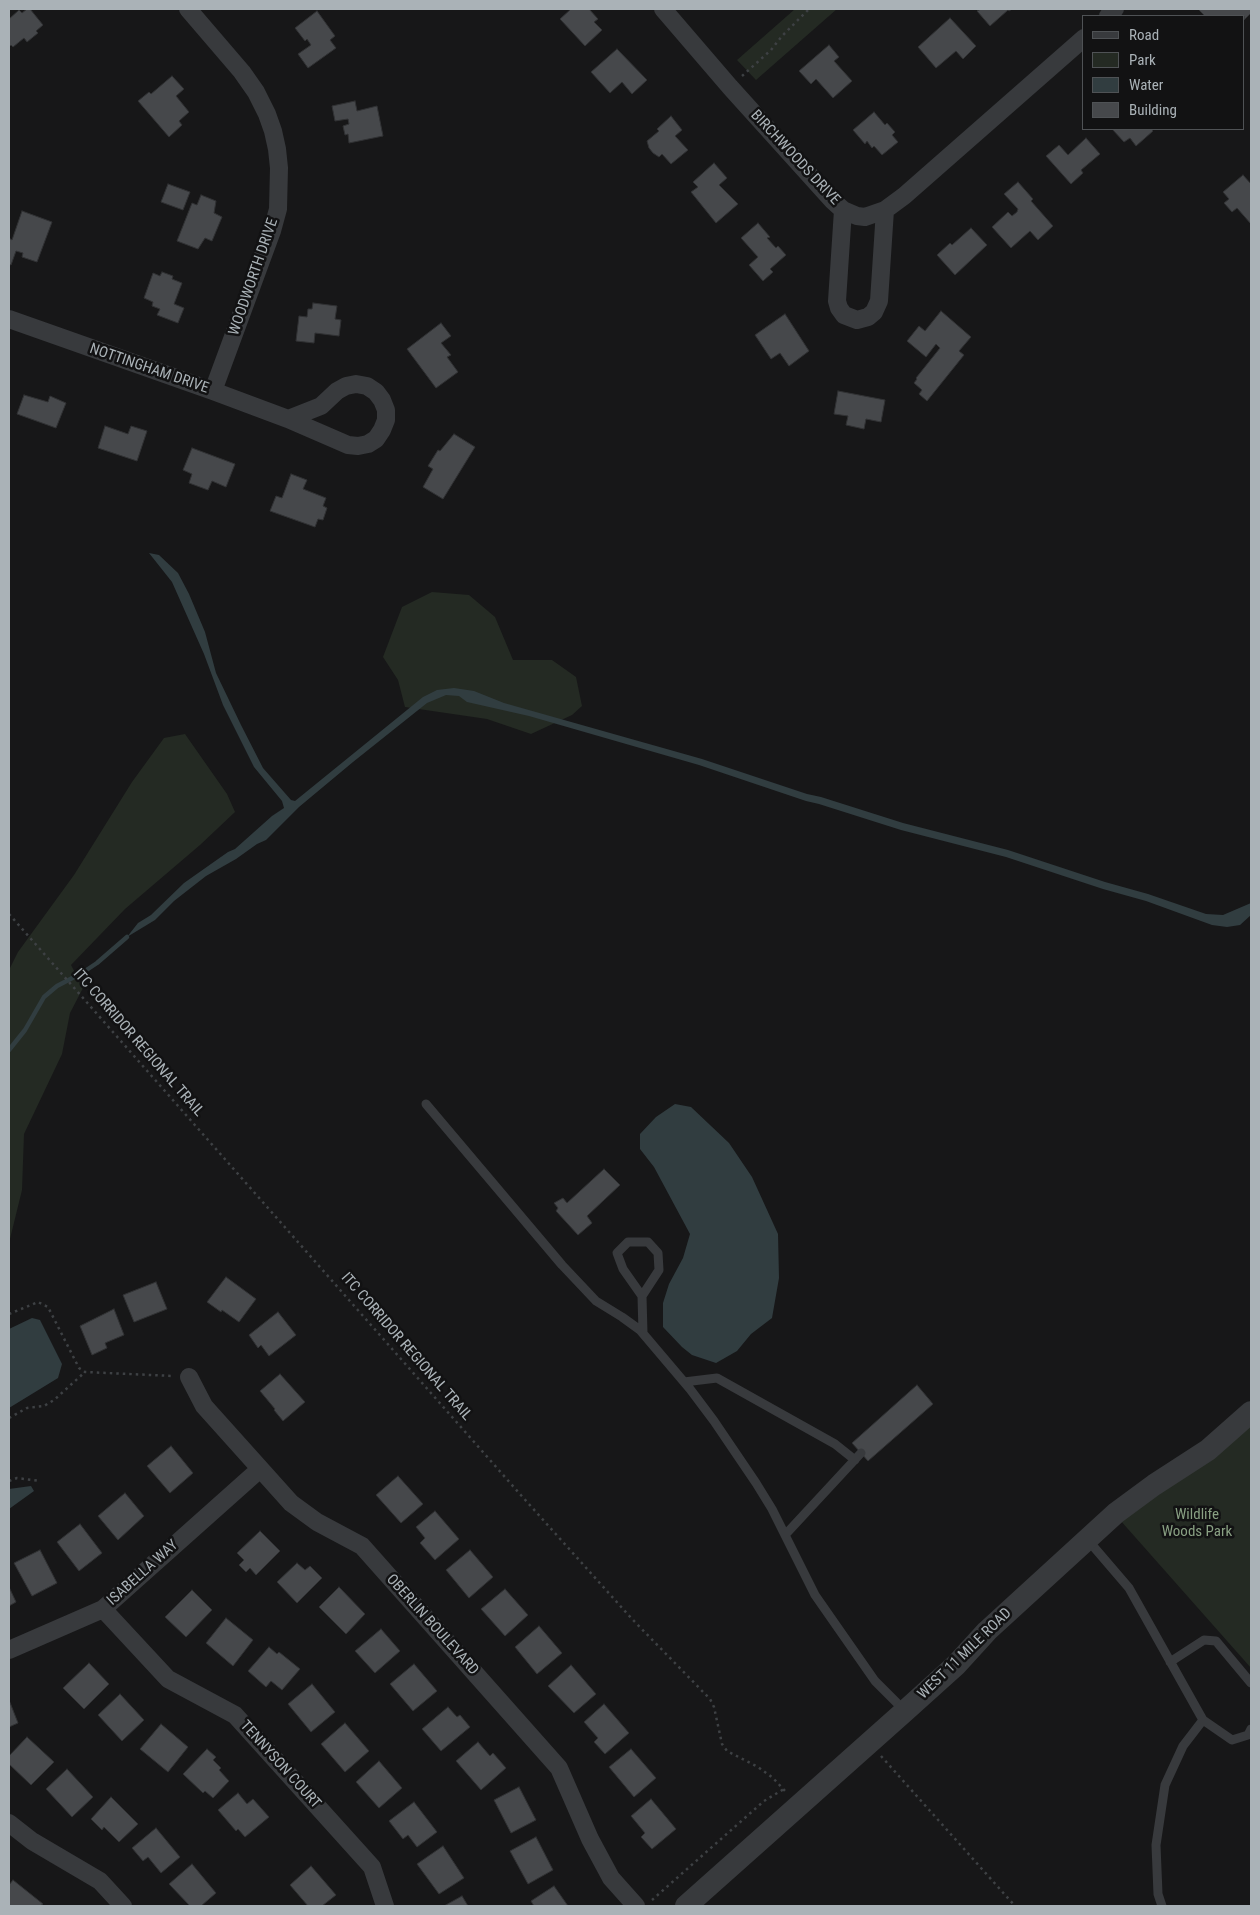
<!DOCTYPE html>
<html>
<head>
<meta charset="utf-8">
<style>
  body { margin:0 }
  #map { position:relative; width:1260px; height:1915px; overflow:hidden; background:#171718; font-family:"Roboto Condensed",sans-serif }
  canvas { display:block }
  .frame { position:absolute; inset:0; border:10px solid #aab2b7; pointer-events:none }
  .legend { position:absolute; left:1082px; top:15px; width:162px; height:115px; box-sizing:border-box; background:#121213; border:1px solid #4f5255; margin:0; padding:6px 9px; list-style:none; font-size:15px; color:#aab2b7 }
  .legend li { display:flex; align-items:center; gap:10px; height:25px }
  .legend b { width:25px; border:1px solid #4f5255 }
</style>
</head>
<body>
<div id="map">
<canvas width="1260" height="1915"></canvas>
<div class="frame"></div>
<ul class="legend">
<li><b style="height:6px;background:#383a3d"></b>Road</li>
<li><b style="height:14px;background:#242a23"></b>Park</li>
<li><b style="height:14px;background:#313d40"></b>Water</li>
<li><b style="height:14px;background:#46484b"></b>Building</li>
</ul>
</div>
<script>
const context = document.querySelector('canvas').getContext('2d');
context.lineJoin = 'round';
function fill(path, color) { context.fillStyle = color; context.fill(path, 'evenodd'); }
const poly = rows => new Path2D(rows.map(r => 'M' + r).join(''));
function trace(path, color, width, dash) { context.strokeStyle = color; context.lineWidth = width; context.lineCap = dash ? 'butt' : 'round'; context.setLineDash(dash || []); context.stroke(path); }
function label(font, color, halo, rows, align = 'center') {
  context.font = font + ' "Roboto Condensed",sans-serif'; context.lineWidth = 5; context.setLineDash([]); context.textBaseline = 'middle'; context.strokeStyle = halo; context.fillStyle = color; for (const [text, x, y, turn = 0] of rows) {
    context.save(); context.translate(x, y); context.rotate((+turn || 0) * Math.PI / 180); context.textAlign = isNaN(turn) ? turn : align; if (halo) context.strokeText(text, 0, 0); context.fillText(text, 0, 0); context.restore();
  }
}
fill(poly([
  [795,9,837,9,756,80,737,60],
  [432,592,469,595,495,617,513,660,552,660,576,677,582,706,572,715,531,734,487,719,405,707,398,680,383,657,402,607],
  [185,734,227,794,235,812,200,845,125,909,71,965,83,988,70,1013,62,1054,24,1134,22,1190,9,1243,9,970,18,952,74,875,132,782,164,738],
  [1251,1402,1251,1668,1120,1520]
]), '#242a23');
fill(poly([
  [149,553,159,555,178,573,189,594,205,632,216,673,241,725,263,768,291,800,295,801,423,697,437,690,454,688,474,691,504,703,702,759,807,794,821,797,903,823,1008,850,1105,882,1148,894,1206,914,1223,915,1251,903,1251,915,1240,925,1227,927,1212,925,1146,901,1103,889,1006,857,901,830,819,804,806,801,699,765,529,716,467,702,459,696,446,695,427,703,353,762,299,807,266,840,257,844,236,859,206,876,174,901,155,920,127,937,138,923,151,915,184,883,228,852,235,849,272,816,284,808,282,801,254,767,223,705,204,654,172,582],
  [675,1104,691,1107,729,1143,752,1177,778,1234,779,1278,772,1318,751,1334,737,1351,716,1363,692,1355,682,1347,663,1327,663,1303,669,1284,683,1258,690,1234,654,1167,640,1149,640,1134,656,1117],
  [32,1318,40,1320,62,1364,58,1378,9,1408,9,1329],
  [31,1486,34,1491,9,1509,9,1489]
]), '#313d40');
trace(poly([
  [9,1050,25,1030,44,997,57,986,82,973,97,963,127,937]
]), '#313d40', 4.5);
const building = poly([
  [27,9,30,9,43,25,36,31,38,33,27,42,24,38,13,47,11,45,9,47,9,19,19,10,22,13,27,9],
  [571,9,589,9,598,19,594,22,602,30,585,46,560,19,571,9],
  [981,9,1012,9,1009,11,1008,10,990,26,977,11,981,9],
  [1198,9,1251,9,1251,13,1244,20,1244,16,1205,16,1198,9],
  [317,11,335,36,330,40,336,48,308,68,298,54,311,45,307,39,305,41,295,28,317,11],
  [950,18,976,46,963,59,956,51,936,68,918,47,950,18],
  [829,45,839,57,834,61,852,81,833,98,816,79,811,84,799,71,829,45],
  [617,49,647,80,632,94,622,82,610,93,591,72,617,49],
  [172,76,184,89,176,96,189,112,179,121,182,125,169,137,138,101,149,92,151,94,172,76],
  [355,101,357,111,377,106,383,136,349,143,348,134,345,135,343,126,349,124,348,119,335,121,332,106,355,101],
  [874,112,885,125,887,123,895,132,892,135,898,142,882,155,874,146,872,148,867,141,865,144,853,130,874,112],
  [671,116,682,130,675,136,688,150,671,164,662,154,659,157,653,153,649,148,647,141,659,131,657,129,671,116],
  [1112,129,1151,129,1153,131,1136,146,1130,138,1124,142,1112,129],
  [1086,138,1100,154,1081,170,1083,173,1071,184,1046,156,1059,145,1068,155,1086,138],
  [714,163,727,178,719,185,738,204,716,223,691,192,698,187,693,182,714,163],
  [1243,175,1251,184,1251,224,1237,208,1232,212,1224,203,1229,199,1223,192,1243,175],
  [1018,182,1033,199,1031,201,1053,226,1038,240,1030,231,1011,248,992,227,1008,212,1012,216,1017,212,1018,209,1004,194,1018,182],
  [168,184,190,192,183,210,161,202,168,184],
  [201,195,216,201,214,213,222,217,212,241,205,238,198,249,177,241,192,203,197,205,201,195],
  [22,211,52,222,37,262,22,257,23,253,16,251,11,265,9,264,9,238,12,240,22,211],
  [758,223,770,237,767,238,776,248,778,246,786,255,770,269,773,272,763,281,749,265,758,257,741,238,758,223],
  [971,228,987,245,955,275,937,255,950,243,952,245,971,228],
  [162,272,173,276,172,279,182,283,174,304,184,308,178,323,157,315,160,309,152,306,153,302,144,298,153,273,160,276,162,272],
  [313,303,337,306,335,319,341,320,339,336,315,333,314,343,296,341,299,316,307,317,308,309,312,309,313,303],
  [941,311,971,337,959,351,964,355,927,401,919,394,922,390,914,383,917,379,916,378,940,348,936,344,926,357,907,341,919,326,925,331,941,311],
  [785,314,809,351,789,366,780,353,771,359,755,335,785,314],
  [441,323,451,336,441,343,451,355,447,357,458,372,436,388,407,349,441,323],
  [838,391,885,400,881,422,866,419,864,429,846,425,848,416,834,414,838,391],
  [24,395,48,402,50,396,66,403,56,428,17,414,24,395],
  [105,426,128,434,131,426,147,431,137,461,98,448,105,426],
  [454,434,475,447,443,499,423,487,433,469,428,466,438,450,440,451,454,434],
  [192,448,235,464,226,487,212,481,208,490,189,483,192,474,183,470,192,448],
  [291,474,307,480,303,489,326,498,323,506,327,508,323,520,318,519,315,527,270,511,276,496,282,498,291,474],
  [604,1169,620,1185,587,1216,592,1223,578,1235,556,1211,558,1208,554,1203,563,1198,567,1203,604,1169],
  [226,1277,256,1299,239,1322,222,1310,221,1312,207,1302,226,1277],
  [156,1282,167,1309,134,1322,123,1295,156,1282],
  [114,1309,124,1335,105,1343,107,1348,92,1355,80,1326,114,1309],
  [278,1312,296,1335,269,1356,261,1345,258,1348,249,1335,278,1312],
  [280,1374,305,1402,283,1421,274,1410,275,1409,260,1391,280,1374],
  [917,1385,933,1404,868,1461,852,1443,917,1385],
  [171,1446,193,1473,170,1493,147,1466,171,1446],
  [398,1476,423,1504,401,1523,376,1495,398,1476],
  [125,1493,144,1516,118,1540,98,1516,125,1493],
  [435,1511,459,1539,435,1560,420,1543,425,1538,416,1527,435,1511],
  [80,1524,102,1553,79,1571,57,1542,80,1524],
  [260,1531,280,1551,256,1575,250,1568,246,1572,239,1565,244,1560,237,1553,260,1531],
  [40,1550,57,1583,32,1596,14,1563,40,1550],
  [470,1550,493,1577,469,1598,446,1570,470,1550],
  [297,1563,305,1570,310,1566,322,1578,297,1603,277,1582,297,1563],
  [9,1587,16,1602,9,1606,9,1587],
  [339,1587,365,1614,346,1634,319,1607,339,1587],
  [505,1589,528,1615,505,1636,481,1609,505,1589],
  [192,1590,212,1610,186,1637,165,1617,192,1590],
  [226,1618,253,1640,233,1666,206,1643,226,1618],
  [539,1626,562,1653,537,1674,515,1647,539,1626],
  [381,1629,400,1651,375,1673,355,1651,381,1629],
  [269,1647,277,1654,279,1652,300,1669,282,1690,271,1681,266,1687,248,1671,269,1647],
  [89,1663,109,1684,84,1709,63,1688,89,1663],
  [414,1664,437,1691,413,1711,390,1684,414,1664],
  [571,1665,596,1694,574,1713,548,1686,571,1665],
  [312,1684,335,1712,311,1732,288,1704,312,1684],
  [120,1694,144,1720,122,1741,98,1715,120,1694],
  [9,1700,18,1723,9,1727,9,1700],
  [604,1704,629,1733,605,1754,594,1742,598,1738,584,1722,604,1704],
  [448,1707,457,1717,460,1715,470,1727,441,1751,422,1729,448,1707],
  [345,1723,369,1751,345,1772,321,1744,345,1723],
  [161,1724,188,1747,168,1772,140,1749,161,1724],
  [27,1737,54,1762,31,1785,9,1764,9,1756,27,1737],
  [478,1742,490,1756,493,1753,506,1768,481,1790,456,1761,478,1742],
  [207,1749,216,1757,213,1760,221,1768,219,1770,229,1781,213,1798,205,1791,203,1793,183,1774,207,1749],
  [631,1749,656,1778,634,1797,609,1767,631,1749],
  [379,1761,402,1788,379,1808,356,1782,379,1761],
  [67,1769,93,1797,72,1817,46,1789,67,1769],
  [519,1787,536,1820,511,1833,494,1800,519,1787],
  [238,1793,247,1804,253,1799,269,1817,245,1837,238,1829,236,1831,218,1810,238,1793],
  [111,1797,138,1824,119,1842,104,1827,102,1830,91,1819,111,1797],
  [651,1799,676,1829,652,1849,641,1837,645,1833,631,1816,651,1799],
  [414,1802,437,1832,417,1847,408,1835,403,1839,389,1821,414,1802],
  [156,1828,180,1857,161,1873,148,1857,143,1861,132,1848,156,1828],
  [536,1837,553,1870,528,1884,510,1851,536,1837],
  [443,1846,464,1878,439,1894,417,1864,443,1846],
  [192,1864,216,1893,201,1906,190,1906,169,1884,192,1864],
  [311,1866,336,1895,322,1906,308,1906,290,1885,311,1866],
  [13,1880,43,1904,40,1906,9,1906,9,1885,13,1880],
  [554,1886,568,1906,534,1906,531,1901,554,1886],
  [462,1896,468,1906,444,1906,462,1896]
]);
fill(building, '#46484b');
trace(building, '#313234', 1);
trace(poly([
  [742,76,771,50,782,36,809,9],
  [9,914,519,1493,632,1619,710,1699,714,1707,722,1744,727,1751,758,1767,773,1778,786,1792],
  [9,1314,38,1302,48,1307,79,1368,85,1372,173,1376],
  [9,1418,27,1408,44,1406,54,1400,85,1372],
  [9,1481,17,1478,40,1481],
  [881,1756,1015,1906],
  [652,1900,764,1801,784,1789]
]), '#3e4144', 2.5, [2.5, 4]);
trace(poly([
  [426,1104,562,1265,596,1301,622,1317,640,1330,690,1389,714,1421,756,1483,772,1509,815,1595,875,1681,905,1711],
  [642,1296,659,1270,658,1253,648,1242,628,1242,617,1253,623,1269,642,1296,643,1333],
  [684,1382,717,1378,835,1444,855,1460],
  [785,1535,861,1453],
  [1087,1539,1129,1588,1203,1720,1183,1746,1165,1785,1156,1845,1158,1894,1162,1906],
  [1170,1662,1204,1640,1216,1641,1251,1683],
  [1203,1720,1232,1740,1248,1735,1251,1729]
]), '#383a3d', 9);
trace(poly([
  [188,9,242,72,256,92,267,114,273,131,277,149,279,168,278,209,272,231,213,391],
  [663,9,730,87,832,200,843,210,857,216,865,217,885,210,904,196,1084,38],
  [1108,16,1115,9],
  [843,210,837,301,839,308,844,315,857,320,868,317,874,312,879,301,885,210],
  [9,319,213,391,288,419,348,445,358,446,368,444,376,439,382,430,386,420,386,410,382,400,376,392,367,386,356,384,346,386,337,391,321,406,288,419],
  [189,1377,204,1406,291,1503,317,1522,362,1546,559,1768,590,1839,611,1878,636,1906],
  [103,1609,168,1679,235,1715,372,1867,385,1906],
  [9,1650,103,1609,260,1469],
  [9,1823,32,1841,100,1881,123,1906]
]), '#383a3d', 18);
trace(poly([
  [686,1906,905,1711,956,1665,987,1631,1116,1513,1154,1485,1208,1450,1251,1412]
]), '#383a3d', 22);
label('15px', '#aab2b7', '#121213', [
  ["BIRCHWOODS DRIVE",795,158,47],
  ["WOODWORTH DRIVE",254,277,-71],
  ["NOTTINGHAM DRIVE",149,369,19],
  ["ITC CORRIDOR REGIONAL TRAIL",138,1043,49],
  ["ITC CORRIDOR REGIONAL TRAIL",406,1347,49],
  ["ISABELLA WAY",143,1573,-42],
  ["OBERLIN BOULEVARD",432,1625,48],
  ["WEST 11 MILE ROAD",965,1654,-44],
  ["TENNYSON COURT",280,1765,48]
]);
label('15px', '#89a083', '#121213', [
  ["Wildlife",1197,1515],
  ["Woods Park",1197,1532]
]);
</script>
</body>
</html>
